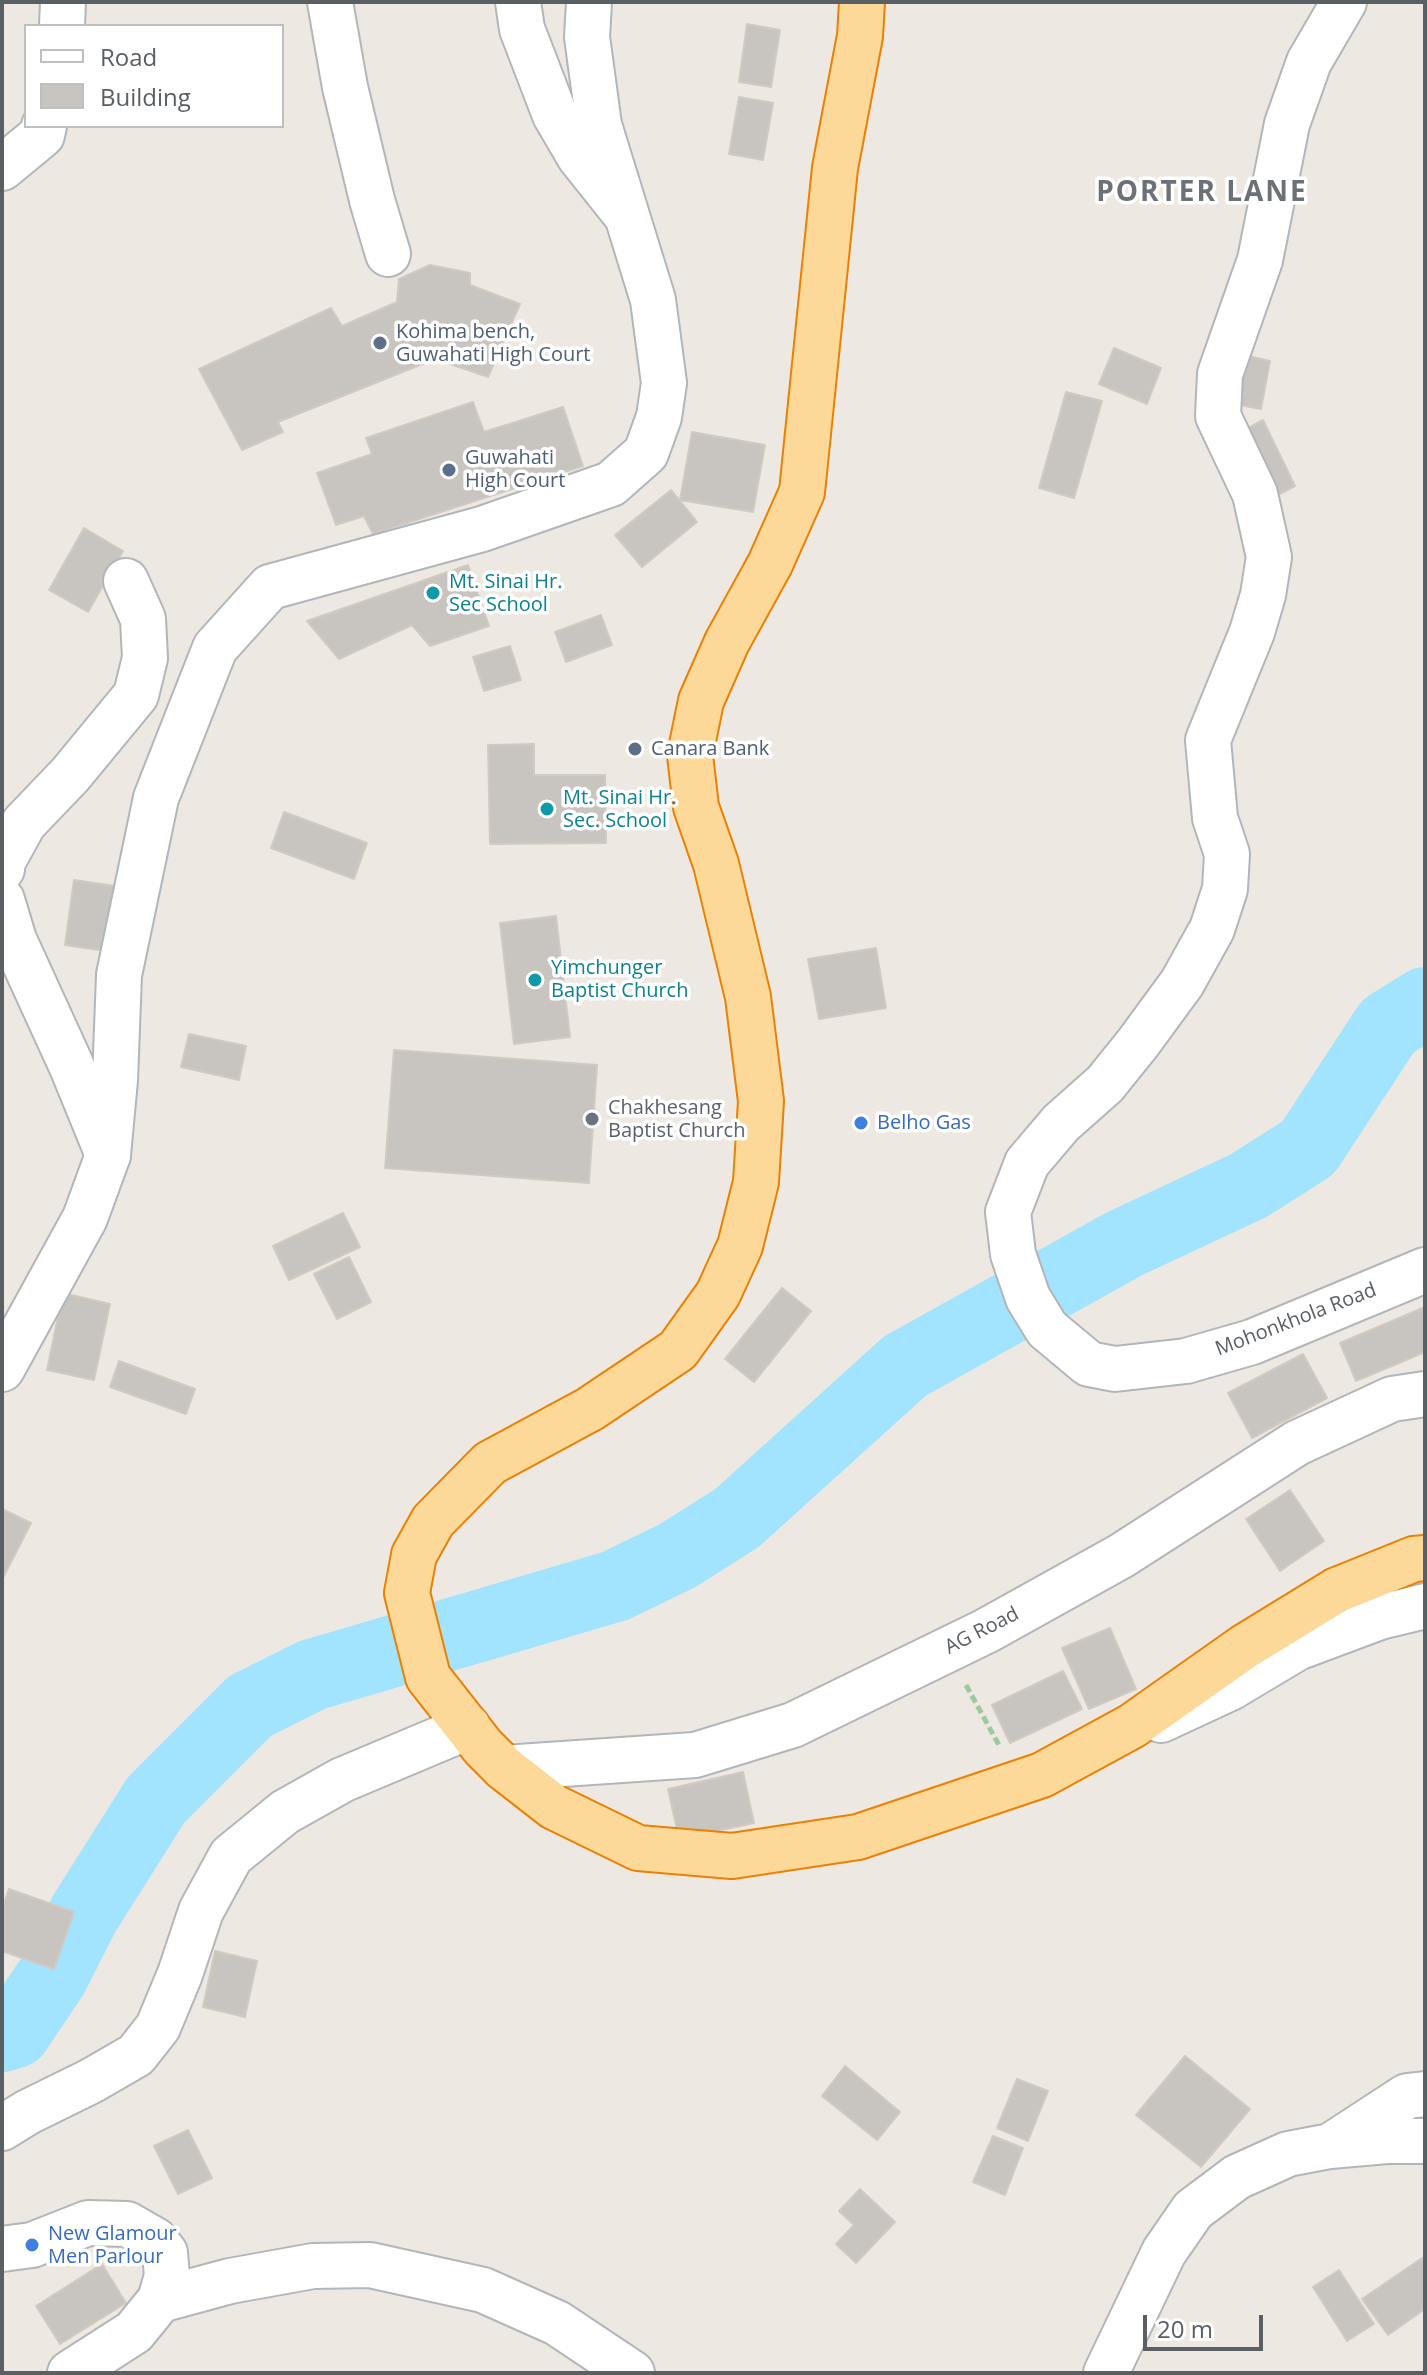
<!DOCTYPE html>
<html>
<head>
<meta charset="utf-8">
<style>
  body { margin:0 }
  #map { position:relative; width:1427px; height:2375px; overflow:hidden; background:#ede9e2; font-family:"Open Sans",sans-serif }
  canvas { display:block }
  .frame { position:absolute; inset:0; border:4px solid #5a5f63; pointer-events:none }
  .legend { position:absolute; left:24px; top:24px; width:260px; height:104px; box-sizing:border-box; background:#fff; border:2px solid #bdbfc1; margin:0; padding:10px 14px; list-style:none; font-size:24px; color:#5a5f63 }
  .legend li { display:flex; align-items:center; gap:16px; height:40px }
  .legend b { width:40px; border:2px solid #bdbfc1 }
  .scale { position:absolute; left:1143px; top:2315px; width:120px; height:36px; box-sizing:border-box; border:4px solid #5a5f63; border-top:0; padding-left:10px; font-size:24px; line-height:28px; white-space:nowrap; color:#5a5f63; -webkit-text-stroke:6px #fff; paint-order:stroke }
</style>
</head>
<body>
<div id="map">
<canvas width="1427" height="2375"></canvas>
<div class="frame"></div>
<ul class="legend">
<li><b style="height:10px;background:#fff"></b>Road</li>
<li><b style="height:22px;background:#c8c4bf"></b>Building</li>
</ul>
<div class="scale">20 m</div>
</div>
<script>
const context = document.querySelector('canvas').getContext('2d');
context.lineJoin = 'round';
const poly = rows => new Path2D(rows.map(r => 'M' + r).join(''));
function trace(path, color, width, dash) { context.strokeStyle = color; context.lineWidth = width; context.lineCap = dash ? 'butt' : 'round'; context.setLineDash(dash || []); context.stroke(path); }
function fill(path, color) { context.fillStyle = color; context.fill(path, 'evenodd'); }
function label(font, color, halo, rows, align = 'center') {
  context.font = font + ' "Open Sans",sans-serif'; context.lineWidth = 7; context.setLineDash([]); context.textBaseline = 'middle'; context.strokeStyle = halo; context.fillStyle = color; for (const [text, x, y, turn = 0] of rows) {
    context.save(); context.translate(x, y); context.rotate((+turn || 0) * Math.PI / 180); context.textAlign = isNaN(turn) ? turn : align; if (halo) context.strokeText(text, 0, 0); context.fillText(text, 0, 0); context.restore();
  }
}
trace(poly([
  [2,2036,15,2032,52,1977,84,1914,156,1800,250,1706,312,1675,615,1586,677,1556,737,1518,905,1366,1124,1244,1248,1186,1308,1148,1388,1026,1425,1003]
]), '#a2e3fd', 72);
const building = poly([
  [747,24,780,30,771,87,739,82,747,24],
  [739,97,773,103,763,160,729,154,739,97],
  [430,265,470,273,470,285,520,304,488,377,435,359,278,422,283,432,242,450,199,369,331,308,342,326,397,302,399,279,430,265],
  [1114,348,1161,368,1147,404,1099,384,1114,348],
  [1244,355,1270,361,1261,409,1234,404,1244,355],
  [1066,392,1102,401,1074,498,1039,488,1066,392],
  [473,402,484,432,563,407,583,466,373,534,364,516,336,525,317,473,372,454,366,438,473,402],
  [1263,420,1295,486,1272,498,1239,433,1263,420],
  [692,432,765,445,753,512,680,500,692,432],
  [671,490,697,522,642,567,615,535,671,490],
  [84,528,123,551,88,612,49,590,84,528],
  [468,565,489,626,430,646,412,625,339,659,307,621,468,565],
  [601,615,612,645,566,662,555,632,601,615],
  [510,646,521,680,484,691,473,657,510,646],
  [534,744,534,775,605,775,606,843,490,844,488,745,534,744],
  [284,812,367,843,354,879,271,848,284,812],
  [74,880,115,886,106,951,65,945,74,880],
  [556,916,570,1037,514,1044,500,923,556,916],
  [876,948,886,1008,819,1019,808,959,876,948],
  [189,1034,246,1046,239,1080,181,1067,189,1034],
  [394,1050,597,1065,589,1183,385,1168,394,1050],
  [343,1213,360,1247,289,1280,273,1246,343,1213],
  [349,1257,371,1302,337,1319,314,1274,349,1257],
  [782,1288,811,1311,754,1382,725,1359,782,1288],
  [63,1293,110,1304,94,1380,47,1370,63,1293],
  [1425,1307,1425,1352,1356,1381,1340,1343,1425,1307],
  [1303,1354,1327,1398,1252,1438,1228,1393,1303,1354],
  [119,1361,195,1389,186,1414,110,1387,119,1361],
  [1290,1490,1324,1541,1280,1571,1246,1519,1290,1490],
  [2,1509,31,1523,4,1576,2,1575,2,1509],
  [1110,1628,1136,1689,1089,1709,1062,1648,1110,1628],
  [1063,1671,1082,1709,1010,1743,992,1705,1063,1671],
  [743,1772,754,1823,679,1839,668,1789,743,1772],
  [9,1889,74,1912,54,1969,2,1951,2,1909,9,1889],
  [215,1951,257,1961,245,2017,203,2007,215,1951],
  [1185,2056,1250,2109,1201,2167,1136,2115,1185,2056],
  [845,2066,900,2112,877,2140,822,2096,845,2066],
  [1017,2079,1048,2091,1028,2141,997,2128,1017,2079],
  [188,2130,212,2178,178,2194,154,2146,188,2130],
  [993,2136,1023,2148,1005,2195,973,2182,993,2136],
  [860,2189,895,2222,856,2263,836,2244,854,2225,839,2211,860,2189],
  [1422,2258,1425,2263,1425,2309,1388,2335,1362,2299,1422,2258],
  [102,2264,126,2303,60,2344,36,2306,102,2264],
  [1339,2270,1374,2324,1347,2341,1313,2287,1339,2270]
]);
fill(building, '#c8c4bf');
trace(building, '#d2cac1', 2);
const minor = poly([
  [330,2,345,87,372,200,388,254],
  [518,2,522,29,555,115,579,156,626,215],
  [1335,2143,1407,2096,1425,2094],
  [160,2300,230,2281,313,2266,370,2265,483,2290,557,2323,632,2373],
  [1106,2373,1164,2252,1193,2210,1237,2177,1288,2154,1330,2146,1387,2141,1425,2141]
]);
const tertiary = poly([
  [1344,2,1309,62,1287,124,1260,260,1220,374,1218,416,1255,494,1269,557,1263,595,1252,632,1208,740,1215,818,1227,854,1225,889,1212,929,1182,983,1138,1043,1105,1084,1061,1123,1027,1163,1008,1212,1013,1254,1028,1298,1047,1329,1089,1364,1115,1369,1186,1361,1252,1342,1425,1270],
  [2,869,3,861,24,823,70,775,136,695,145,658,143,619,126,581],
  [2,900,14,940,72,1067,108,1155],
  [504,1768,695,1755,793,1725,986,1631,1121,1556,1297,1443,1392,1399,1425,1394],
  [2,2128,28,2112,91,2081,136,2055,158,2027,180,1974,201,1911,231,1856,285,1812,342,1780,468,1727],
  [2,2249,32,2245,88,2223,127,2224,155,2240,165,2253,167,2276,160,2300,134,2332,70,2373]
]);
const secondary = poly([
  [62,26,63,2],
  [2,168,42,135,44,126],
  [2,1369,85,1218,108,1155,115,1080,119,975,156,798,215,648,270,587,482,529,611,484,646,453,659,417,664,383,653,300,599,125,587,37,589,2],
  [1161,1720,1230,1688,1297,1648,1380,1617,1425,1606]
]);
const trunk = poly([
  [862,2,860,36,835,168,802,492,770,564,727,642,701,701,690,755,696,807,716,864,748,997,761,1101,756,1182,740,1246,718,1294,678,1350,590,1409,490,1463,433,1521,414,1555,407,1593,428,1677,483,1747,504,1768,554,1807,638,1848,732,1856,858,1837,1042,1775,1132,1726,1244,1647,1337,1590,1414,1559,1425,1558]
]);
trace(minor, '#b3b6b9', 48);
trace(tertiary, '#b3b6b9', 48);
trace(secondary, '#b1b6ba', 48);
trace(trunk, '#eb8104', 48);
trace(poly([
  [966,1685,1000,1747]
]), '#9bcaa1', 5, [8, 4]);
trace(minor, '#fff', 44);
trace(tertiary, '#fff', 44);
trace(secondary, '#fff', 44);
trace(trunk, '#fcd899', 44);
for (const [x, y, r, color] of [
  [380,343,8,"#5c6f8a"],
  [449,470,8,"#5c6f8a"],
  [433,593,8,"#0f9aa8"],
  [635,749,8,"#5c6f8a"],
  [547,809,8,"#0f9aa8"],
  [535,980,8,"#0f9aa8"],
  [592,1119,8,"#6b7280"],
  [861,1123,8,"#3f7fe0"],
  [32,2245,8,"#3f7fe0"]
]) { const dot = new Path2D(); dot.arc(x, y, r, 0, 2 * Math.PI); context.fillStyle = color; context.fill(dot); trace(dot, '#fff', 3); }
label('20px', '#4e5e75', '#fff', [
  ["Kohima bench,",396,332],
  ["Guwahati High Court",396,355],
  ["Guwahati",465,458],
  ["High Court",465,481],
  ["Canara Bank",651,749]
], 'left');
label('20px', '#0d838f', '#fff', [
  ["Mt. Sinai Hr.",449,582],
  ["Sec School",449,605],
  ["Mt. Sinai Hr.",563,798],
  ["Sec. School",563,821],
  ["Yimchunger",551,968],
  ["Baptist Church",551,991]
], 'left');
label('20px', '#5b616d', '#fff', [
  ["Chakhesang",608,1108],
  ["Baptist Church",608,1131]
], 'left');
label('20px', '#366cbe', '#fff', [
  ["Belho Gas",877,1123],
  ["New Glamour",48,2234],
  ["Men Parlour",48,2257]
], 'left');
label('20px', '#5a5f63', '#fff', [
  ["Mohonkhola Road",1296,1320,-21],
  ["AG Road",982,1631,-27]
]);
context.letterSpacing = '2px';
label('bold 28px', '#6c7175', '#fff', [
  ["PORTER LANE",1202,193]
]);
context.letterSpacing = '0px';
</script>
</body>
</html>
